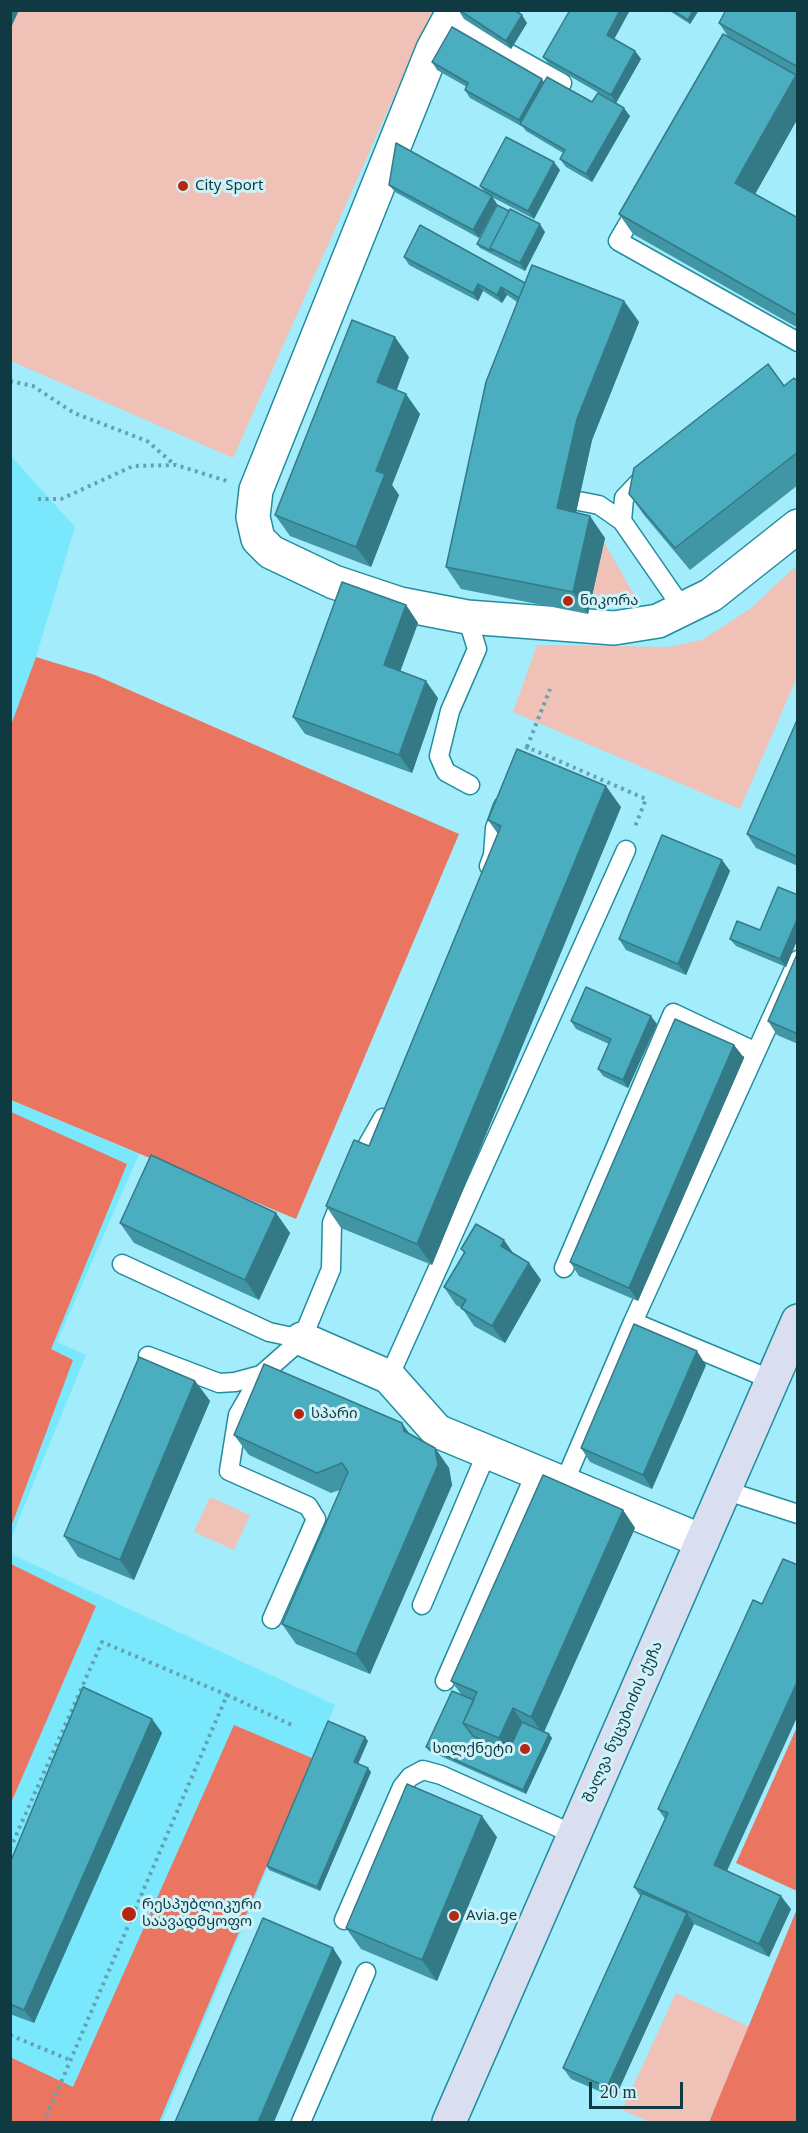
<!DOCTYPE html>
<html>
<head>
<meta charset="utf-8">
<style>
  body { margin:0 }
  #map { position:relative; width:808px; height:2133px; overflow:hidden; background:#a2ecfb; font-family:Georgia,serif }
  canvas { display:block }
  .frame { position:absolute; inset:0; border:12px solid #0f3a41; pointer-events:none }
  .scale { position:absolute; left:589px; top:2082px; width:94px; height:27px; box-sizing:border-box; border:3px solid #0f3a41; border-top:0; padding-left:8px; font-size:18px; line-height:21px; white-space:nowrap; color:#0f3a41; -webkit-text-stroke:4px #cff2f9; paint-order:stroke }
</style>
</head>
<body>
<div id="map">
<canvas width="808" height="2133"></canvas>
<div class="frame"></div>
<div class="scale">20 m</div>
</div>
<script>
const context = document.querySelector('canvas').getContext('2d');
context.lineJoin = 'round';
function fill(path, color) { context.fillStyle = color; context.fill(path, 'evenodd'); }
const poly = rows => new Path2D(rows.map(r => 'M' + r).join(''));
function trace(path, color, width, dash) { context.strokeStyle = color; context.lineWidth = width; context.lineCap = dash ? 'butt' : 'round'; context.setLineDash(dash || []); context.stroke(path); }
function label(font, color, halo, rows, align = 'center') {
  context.font = font + ' Georgia,"Noto Sans Georgian",serif'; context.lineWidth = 6; context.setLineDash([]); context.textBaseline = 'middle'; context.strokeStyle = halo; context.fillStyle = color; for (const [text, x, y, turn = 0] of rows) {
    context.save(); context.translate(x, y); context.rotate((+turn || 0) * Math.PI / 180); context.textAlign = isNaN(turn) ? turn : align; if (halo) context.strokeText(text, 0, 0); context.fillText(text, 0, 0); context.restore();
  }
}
fill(poly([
  [11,456,75,527,36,657,11,728],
  [11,1100,139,1154,57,1342,86,1355,11,1538],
  [11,1554,335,1705,162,2122,11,2122]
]), '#79e7fc');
fill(poly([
  [10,11,432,11,233,458,11,361],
  [604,542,636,598,591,598],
  [797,565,797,677,740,809,513,712,537,645,667,647,702,640,750,609],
  [210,1497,250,1515,234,1550,194,1532],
  [676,1993,752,2028,708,2122,650,2122,622,2110]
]), '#f0c1b7');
fill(poly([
  [36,657,95,675,459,834,296,1219,11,1100,10,728],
  [11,1112,127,1164,51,1349,73,1360,11,1527],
  [11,1564,96,1606,11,1803],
  [234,1725,312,1758,159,2122,11,2122,10,2057,73,2087],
  [797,1727,797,1891,736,1863],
  [797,1909,797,2122,709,2122]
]), '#ea7662');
const service = poly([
  [449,20,562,83],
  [639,205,618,241,798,342],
  [645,476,624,498,622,521,683,609],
  [558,497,599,505,622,521],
  [467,617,477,649,450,711,439,756,446,772,470,785],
  [489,866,493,855,495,828,503,806],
  [355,1167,383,1118],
  [122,1264,269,1332,302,1339],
  [564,1268,673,1013,756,1052],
  [633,1322,772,1380],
  [148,1356,219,1383,235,1382,261,1375],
  [389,1377,626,850],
  [564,1483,633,1322,798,960],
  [724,1490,798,1514],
  [422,1605,487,1452],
  [272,1619,316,1519,308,1506,229,1471,238,1415,261,1375,302,1339,331,1269,332,1223,343,1195],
  [445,1681,536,1472],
  [344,1920,402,1787,410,1777,423,1770,441,1775,573,1834],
  [301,2122,366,1972]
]);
const minor = poly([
  [454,10,433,49,256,490,253,517,258,539,271,552,334,582,400,604,467,617,614,628,658,621,711,595,798,526],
  [302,1339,389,1377,437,1431,702,1541]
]);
const secondary = poly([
  [449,2122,798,1321]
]);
trace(service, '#228d9e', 21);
trace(minor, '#228d9e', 36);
trace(secondary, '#228d9e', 36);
trace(poly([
  [10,381,33,386,74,413,147,441,175,465],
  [38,499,61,499,133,466,176,465,227,481],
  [527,747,550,689],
  [523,756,527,747,646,799,634,829],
  [227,1695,294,1726],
  [10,1849,102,1642,227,1695,44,2122],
  [10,2035,70,2060]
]), '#65a2ae', 4, [3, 4.5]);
trace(service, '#fff', 18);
trace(minor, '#fff', 33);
trace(secondary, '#d9def0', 33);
fill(poly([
  [570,10,630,10,614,39,635,51,641,59,616,103,549,64,543,57],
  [668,10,699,10,690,24],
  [798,10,798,118,755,194,798,218,798,328,633,234,619,214,729,38,719,23],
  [459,11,516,12,527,23,511,49,464,19],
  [432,62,544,82,592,102,630,116,592,182,566,167,560,159,563,153,526,131,523,127,470,98,465,90,467,87,437,70],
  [560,170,534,219,492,197,497,204,479,238,395,192,389,185,485,192,480,186],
  [545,232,525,271,480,248,477,244],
  [404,257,525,283,624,301,639,322,592,440,576,513,605,538,588,614,461,589,446,567,517,302,507,295,502,303,483,291,478,301,409,265],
  [409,357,396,390,420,414,392,485,399,495,371,567,290,536,275,515],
  [798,382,798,485,690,570,644,515,629,494,784,386],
  [406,605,418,623,400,671,438,698,412,773,305,734,293,717],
  [798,718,798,866,756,848,747,834],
  [621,807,432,1265,341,1228,326,1206,369,1146,498,834,488,820],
  [722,860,730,871,686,975,626,950,619,939],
  [798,895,798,938,786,967,736,946,730,939,760,930],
  [798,952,798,1044,777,1035,768,1021],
  [571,1021,657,1024,628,1088,603,1076,598,1069,609,1044,576,1029],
  [734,1045,744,1058,638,1301,579,1276,570,1262],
  [276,1213,290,1233,259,1300,134,1243,120,1223],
  [461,1249,514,1254,529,1263,541,1280,505,1343,474,1326,462,1308,456,1305,444,1287,464,1253],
  [706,1365,652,1489,590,1462,581,1448],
  [195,1381,210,1401,134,1580,78,1557,64,1536],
  [409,1433,435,1448,449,1468,452,1485,370,1674,296,1644,282,1624,340,1490,331,1493,249,1455,234,1435],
  [623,1510,635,1528,544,1732,549,1734,552,1738,526,1794,429,1751,426,1747,461,1694,451,1681],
  [798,1565,798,1715,727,1871,791,1909,769,1957,694,1924,615,2098,571,2079,563,2068,641,1897,634,1887,665,1819,658,1809],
  [152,1719,162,1733,34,2023,10,2014,10,1863],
  [368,1741,358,1764,371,1772,320,1891,269,1870,267,1866],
  [497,1837,437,1981,361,1949,346,1928]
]), '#4096a5');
fill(poly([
  [10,10,19,10,10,30],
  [620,10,630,10,612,43,607,35],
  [693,10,699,10,690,24,688,20],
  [522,15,527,23,511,49,506,41],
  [635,51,641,59,616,103,611,95],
  [796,75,798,77,798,118,750,203,735,183],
  [542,79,547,86,522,125,519,120],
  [624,108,630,116,592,182,586,174],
  [554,162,560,170,534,219,528,211],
  [492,196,497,204,479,238,473,230],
  [540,224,545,232,525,271,520,263],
  [478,284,483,291,478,301,473,293],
  [501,287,507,295,502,303,497,295],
  [624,301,639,322,592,440,572,530,557,508,577,419],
  [395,337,409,357,392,403,377,382],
  [406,394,420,414,392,485,399,495,371,567,356,547,376,471],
  [590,516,605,538,588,614,573,592],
  [406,605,418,623,396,683,384,665],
  [426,681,438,698,412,773,399,755],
  [606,786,621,807,432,1265,417,1244],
  [722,860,730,871,686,975,678,964],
  [798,917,798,938,786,967,780,959],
  [651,1016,657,1024,628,1088,623,1080],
  [734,1045,744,1058,638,1301,629,1288],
  [276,1213,290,1233,259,1300,245,1280],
  [504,1240,516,1257,501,1246],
  [529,1263,541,1280,505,1343,492,1326],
  [697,1351,706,1365,652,1489,643,1475],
  [195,1381,210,1401,134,1580,120,1560],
  [402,1423,416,1443,404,1431],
  [435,1448,449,1468,452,1485,370,1674,356,1654],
  [623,1510,635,1528,543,1734,531,1717],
  [798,1680,798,1715,723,1879,714,1865],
  [513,1708,525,1726,511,1756,499,1738],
  [152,1719,162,1733,34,2023,24,2010],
  [549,1734,552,1738,526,1794,523,1790],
  [365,1737,368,1741,357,1766,354,1762],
  [368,1768,371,1772,320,1891,317,1887],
  [482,1816,497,1837,437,1981,422,1960],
  [781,1896,791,1909,769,1957,759,1944],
  [687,1913,694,1924,615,2098,607,2087],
  [333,1948,342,1962,274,2122,258,2122]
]), '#347a86');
const building = poly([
  [459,10,514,10,522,15,506,41,459,10],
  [570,10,620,10,607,35,635,51,611,95,543,57,570,10],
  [672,10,693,10,688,20,672,10],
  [726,10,798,10,798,67,719,23,726,10],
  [452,27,542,79,519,120,465,90,468,83,432,62,452,27],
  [723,34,796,75,735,183,798,218,798,316,619,214,723,34],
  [547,77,592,102,598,93,624,108,586,174,560,159,565,150,520,124,547,77],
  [506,137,554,162,528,211,480,186,506,137],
  [396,143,492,196,473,230,389,185,396,143],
  [497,205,509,211,490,248,492,251,477,244,497,205],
  [510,209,540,224,520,263,490,248,510,209],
  [420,225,525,283,519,298,501,287,497,295,478,284,473,293,404,257,420,225],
  [532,265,624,301,577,419,557,508,590,516,573,592,446,567,486,382,532,265],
  [352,320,395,337,377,382,406,394,376,471,385,474,356,547,275,515,352,320],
  [768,364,784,386,794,378,798,382,798,452,675,548,629,494,634,468,768,364],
  [342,582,406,605,384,665,426,681,399,755,293,717,342,582],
  [798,718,798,857,747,834,798,718],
  [517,749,606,786,417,1244,326,1206,354,1140,369,1146,501,826,488,820,517,749],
  [662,835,722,860,678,964,619,939,662,835],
  [778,887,798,895,798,917,780,959,730,939,737,921,760,930,778,887],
  [798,952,798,1034,768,1021,798,952],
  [586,987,651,1016,623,1080,598,1069,611,1039,571,1021,586,987],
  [675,1019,734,1045,629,1288,570,1262,675,1019],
  [151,1155,276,1213,245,1280,120,1223,151,1155],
  [476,1224,504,1240,501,1246,529,1263,492,1326,461,1308,466,1300,444,1287,465,1252,461,1249,476,1224],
  [634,1324,697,1351,643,1475,581,1448,634,1324],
  [139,1357,195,1381,120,1560,64,1536,139,1357],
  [264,1364,402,1423,404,1431,435,1448,438,1465,356,1654,282,1624,348,1472,342,1463,317,1473,234,1435,264,1364],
  [543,1475,623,1510,531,1717,513,1708,499,1738,463,1723,477,1692,451,1681,543,1475],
  [783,1559,798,1565,798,1680,714,1865,781,1896,759,1944,634,1887,668,1813,658,1809,753,1600,762,1604,783,1559],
  [83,1687,152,1719,24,2010,10,2004,10,1863,83,1687],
  [452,1691,474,1700,463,1723,473,1736,508,1752,522,1722,549,1734,523,1790,426,1747,452,1691],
  [328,1721,365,1737,354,1762,368,1768,317,1887,267,1866,328,1721],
  [407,1784,482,1816,422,1960,346,1928,407,1784],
  [642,1893,687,1913,607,2087,563,2068,642,1893],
  [263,1918,333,1948,258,2122,175,2122,263,1918]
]);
fill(building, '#4baec0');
trace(building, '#347a86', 1.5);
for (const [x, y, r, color] of [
  [183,186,6,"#b42710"],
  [568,601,6,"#b42710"],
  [299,1414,6,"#b42710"],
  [525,1749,6,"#b42710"],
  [129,1914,8,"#b42710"],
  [454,1916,6,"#b42710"]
]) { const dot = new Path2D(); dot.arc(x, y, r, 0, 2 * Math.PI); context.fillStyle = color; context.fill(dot); trace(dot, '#cff2f9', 2); }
label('15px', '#0f3a41', '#cff2f9', [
  ["City Sport",195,186],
  ["ნიკორა",580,601],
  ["სპარი",311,1414],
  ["სილქნეტი",513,1749,"right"],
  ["რესპუბლიკური",142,1905],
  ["საავადმყოფო",142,1922],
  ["Avia.ge",466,1916]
], 'left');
label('15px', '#0f3a41', '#cff2f9', [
  ["შალვა ნუცუბიძის ქუჩა",623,1722,-66]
]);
</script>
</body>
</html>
